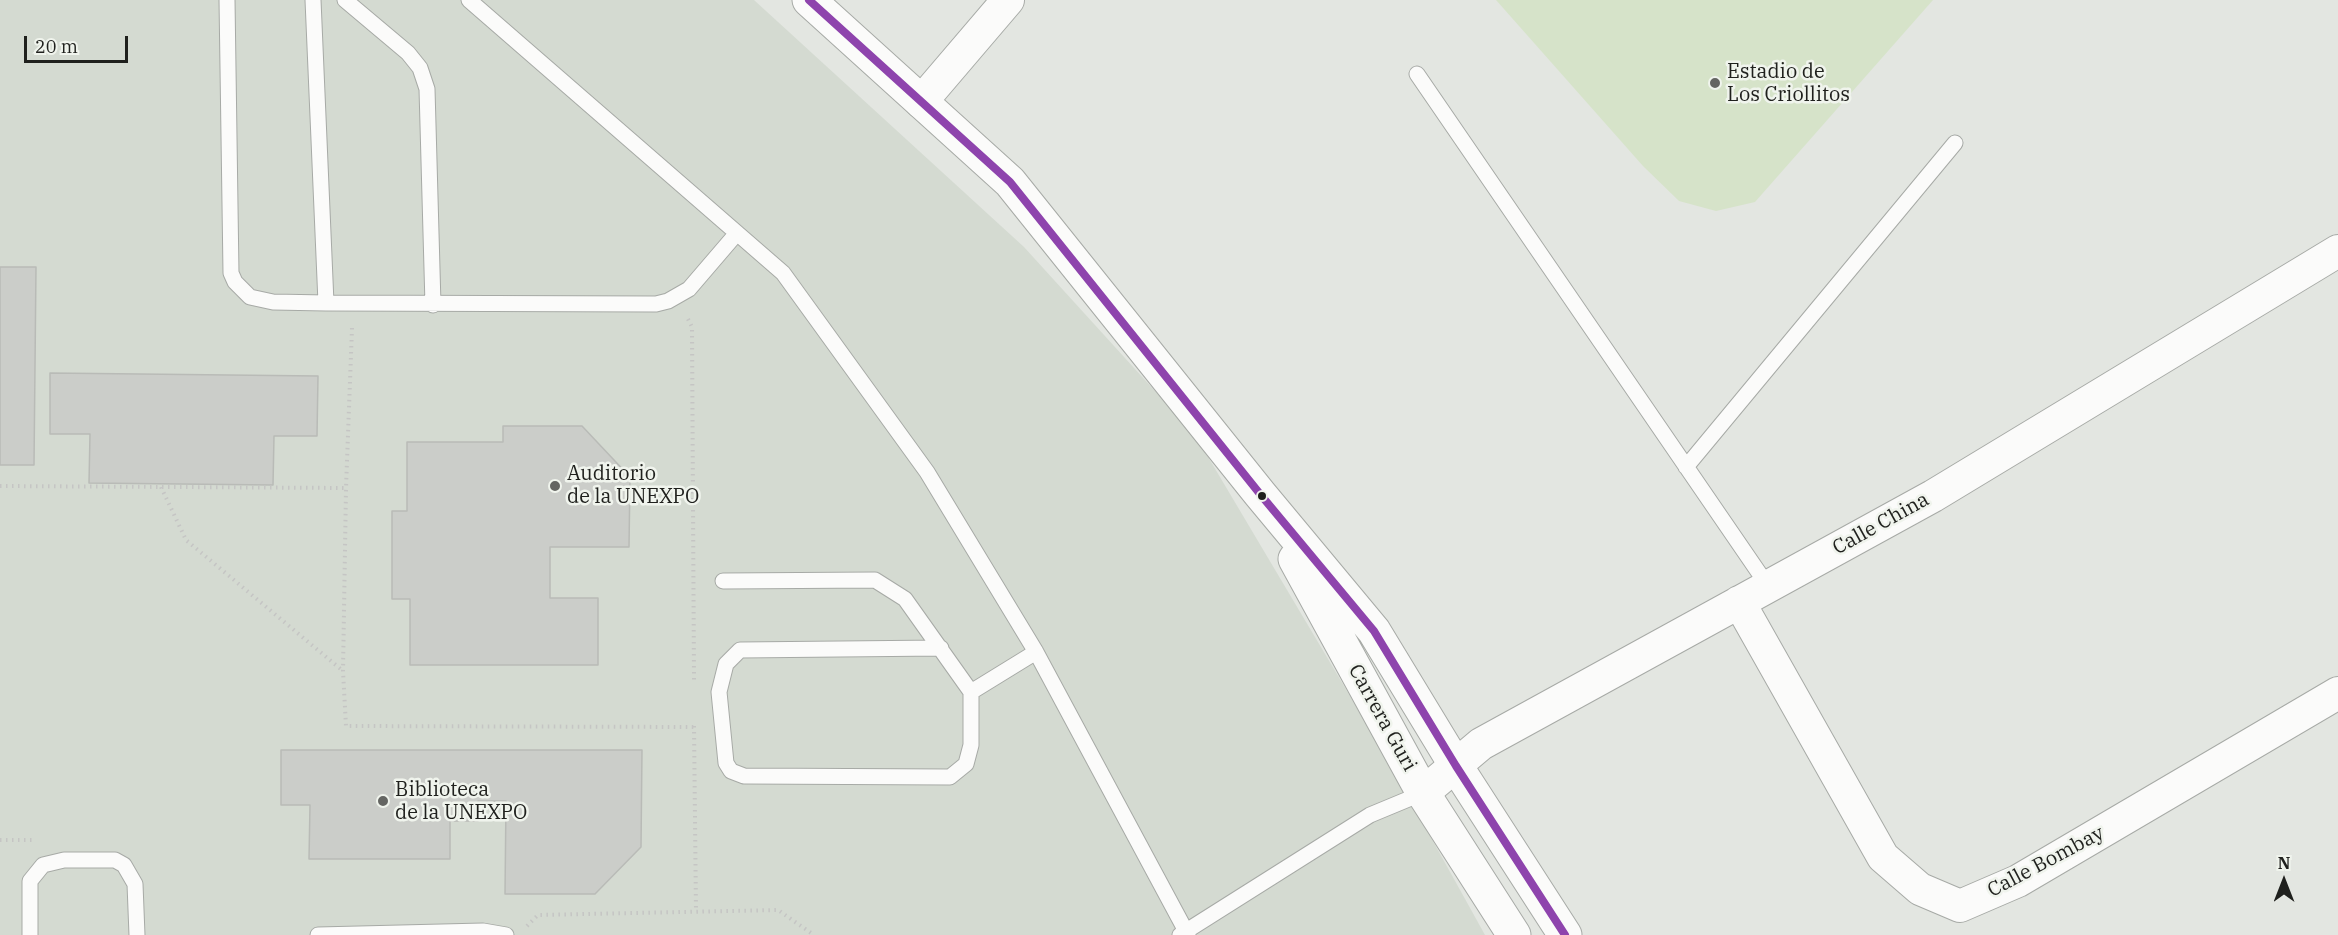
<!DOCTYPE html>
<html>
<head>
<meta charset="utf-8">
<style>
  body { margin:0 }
  #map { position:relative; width:2338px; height:935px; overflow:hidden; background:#e3e6e1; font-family:"IBM Plex Serif",serif }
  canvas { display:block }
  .north { position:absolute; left:2254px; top:851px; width:60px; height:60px; -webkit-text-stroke:4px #f0f4ed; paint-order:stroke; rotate:0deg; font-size:16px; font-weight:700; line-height:24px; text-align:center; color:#1f201d }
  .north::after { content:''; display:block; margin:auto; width:21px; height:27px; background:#1f201d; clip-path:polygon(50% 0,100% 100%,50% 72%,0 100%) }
  .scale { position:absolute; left:24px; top:36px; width:104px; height:27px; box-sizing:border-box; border:3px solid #1f201d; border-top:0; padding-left:8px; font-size:18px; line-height:21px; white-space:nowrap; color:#1f201d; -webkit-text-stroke:4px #f0f4ed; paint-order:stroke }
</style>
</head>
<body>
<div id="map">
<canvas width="2338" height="935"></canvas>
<div class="north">N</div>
<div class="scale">20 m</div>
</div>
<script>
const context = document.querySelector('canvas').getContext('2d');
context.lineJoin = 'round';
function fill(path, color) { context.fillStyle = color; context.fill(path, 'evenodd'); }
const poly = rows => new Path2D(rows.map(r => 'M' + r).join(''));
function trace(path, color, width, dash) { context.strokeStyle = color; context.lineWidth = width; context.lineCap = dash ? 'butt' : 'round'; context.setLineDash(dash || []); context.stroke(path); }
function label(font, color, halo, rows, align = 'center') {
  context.font = font + ' "IBM Plex Serif",serif'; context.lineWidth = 5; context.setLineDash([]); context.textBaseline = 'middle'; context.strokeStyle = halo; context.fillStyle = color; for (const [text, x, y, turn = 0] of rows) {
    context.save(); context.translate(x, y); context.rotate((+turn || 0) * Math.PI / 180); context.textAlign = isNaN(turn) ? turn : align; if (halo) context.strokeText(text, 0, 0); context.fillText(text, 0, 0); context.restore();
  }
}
fill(poly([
  [0,0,754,0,1024,247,1195,435,1388,760,1485,935,0,935]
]), '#d4dad1');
fill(poly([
  [1496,0,1933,0,1755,202,1716,211,1679,201,1643,166]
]), '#d6e3c9');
const building = poly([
  [0,267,36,267,34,465,0,465,0,267],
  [50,373,318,376,317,436,274,436,273,485,89,483,90,434,50,434,50,373],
  [503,426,582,426,630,477,629,547,550,547,550,598,598,598,598,665,410,665,410,599,392,599,392,511,407,511,407,442,503,442,503,426],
  [281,750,642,750,641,847,595,894,505,894,506,801,478,801,478,821,450,821,450,859,309,859,310,805,281,805,281,750]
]);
fill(building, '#cbcdc9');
trace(building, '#b9bbb7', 1.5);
const service = poly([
  [227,0,231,273,235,282,250,297,273,302,326,303,656,304,668,301,689,289,737,233],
  [313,0,326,303],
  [345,0,408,53,420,68,427,89,433,305],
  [469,0,783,273,927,472,1036,652,1188,935],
  [1417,74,1768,586],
  [1686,467,1955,143],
  [723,581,875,580,905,599,971,692,1036,652],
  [941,648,740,650,726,664,719,692,726,763,731,771,744,776,950,777,966,764,971,745,971,692],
  [30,935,30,881,43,865,64,860,115,860,124,865,135,884,137,935],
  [318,935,483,931,506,935],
  [1180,935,1370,815,1423,793]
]);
const minor = poly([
  [921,102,1008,0],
  [1739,602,1883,857,1920,889,1960,906,2018,881,2338,693],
  [1423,793,1481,744,1933,496,2338,251]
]);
const tertiary = poly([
  [809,0,1010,182,1260,494,1374,631,1456,766,1565,935],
  [1295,559,1423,793,1514,935]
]);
trace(service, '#a7aaa6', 17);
trace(minor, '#a7aaa6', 34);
trace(tertiary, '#a7aaa6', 35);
trace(poly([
  [688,319,692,327,694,680],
  [352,328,346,488,343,671,346,726,694,727],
  [0,486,346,488],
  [161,487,186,540,343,671],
  [694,726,696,912],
  [0,840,33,840],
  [527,926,538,915,778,910,814,935]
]), '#c5c5c4', 4, [1.5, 4.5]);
trace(service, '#fbfbfa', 15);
trace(minor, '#fbfbfa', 32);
trace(tertiary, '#fbfbfa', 33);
trace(poly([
  [809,0,1010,182,1260,494,1374,631,1456,766,1565,935]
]), '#8e44ad', 8);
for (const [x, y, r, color] of [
  [1715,83,6,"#646562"],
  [555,486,6,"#646562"],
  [1262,496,5,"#1f201d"],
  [383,801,6,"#646562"]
]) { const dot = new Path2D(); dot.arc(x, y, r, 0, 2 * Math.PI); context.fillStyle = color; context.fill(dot); trace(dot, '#f0f4ed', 2); }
label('20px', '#1f201d', '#f0f4ed', [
  ["Estadio de",1727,72],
  ["Los Criollitos",1727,95],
  ["Auditorio",567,474],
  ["de la UNEXPO",567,497],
  ["Biblioteca",395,790],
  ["de la UNEXPO",395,813]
], 'left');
label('20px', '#1f201d', '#f0f4ed', [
  ["Calle China",1881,524,-29],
  ["Carrera Guri",1382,718,61],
  ["Calle Bombay",2046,862,-28]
]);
</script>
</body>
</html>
